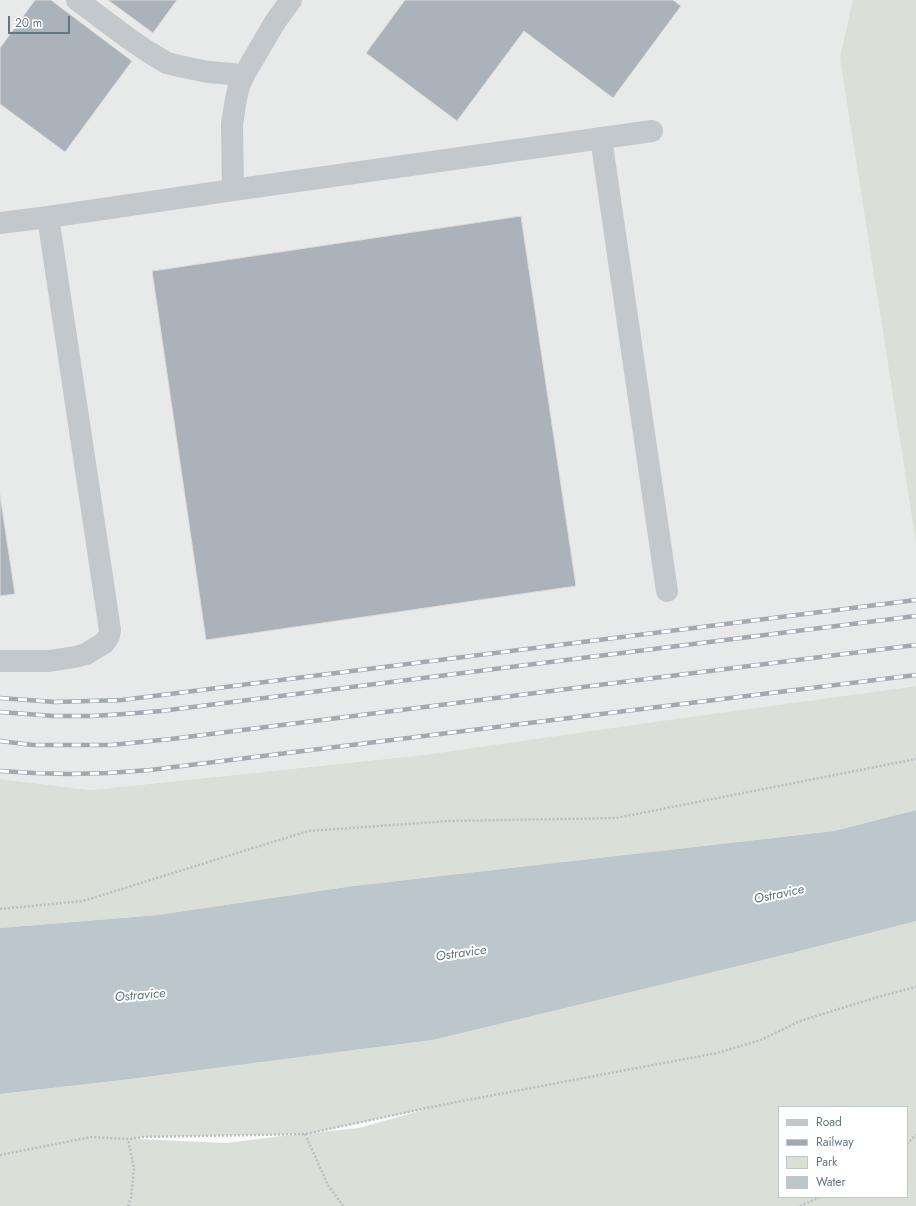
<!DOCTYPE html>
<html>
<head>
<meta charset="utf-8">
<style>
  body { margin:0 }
  #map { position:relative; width:916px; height:1206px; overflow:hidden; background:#fafaf8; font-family:Jost,sans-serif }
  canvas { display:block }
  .legend { position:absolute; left:778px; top:1106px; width:130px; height:92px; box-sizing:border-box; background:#fff; border:1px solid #c1c8cd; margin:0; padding:5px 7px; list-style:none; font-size:12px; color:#657683 }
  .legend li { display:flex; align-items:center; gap:8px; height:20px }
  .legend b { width:20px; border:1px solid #c1c8cd }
  .scale { position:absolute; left:8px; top:16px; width:62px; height:18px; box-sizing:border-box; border:2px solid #657683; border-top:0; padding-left:5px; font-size:12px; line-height:14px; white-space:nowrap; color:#657683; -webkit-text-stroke:3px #fff; paint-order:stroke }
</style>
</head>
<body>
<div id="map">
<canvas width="916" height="1206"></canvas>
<ul class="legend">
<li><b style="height:5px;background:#c3c8cc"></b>Road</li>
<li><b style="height:5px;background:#a2aab0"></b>Railway</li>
<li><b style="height:11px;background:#dadfd7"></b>Park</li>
<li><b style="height:11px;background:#bbc7cb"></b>Water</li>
</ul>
<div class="scale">20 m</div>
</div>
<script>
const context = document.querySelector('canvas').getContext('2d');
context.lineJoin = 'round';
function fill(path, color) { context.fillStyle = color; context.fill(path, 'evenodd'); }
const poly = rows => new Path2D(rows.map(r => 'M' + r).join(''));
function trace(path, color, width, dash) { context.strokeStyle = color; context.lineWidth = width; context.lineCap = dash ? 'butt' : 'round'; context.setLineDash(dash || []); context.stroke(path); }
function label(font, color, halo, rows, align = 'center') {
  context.font = font + ' Jost,sans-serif'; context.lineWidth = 4; context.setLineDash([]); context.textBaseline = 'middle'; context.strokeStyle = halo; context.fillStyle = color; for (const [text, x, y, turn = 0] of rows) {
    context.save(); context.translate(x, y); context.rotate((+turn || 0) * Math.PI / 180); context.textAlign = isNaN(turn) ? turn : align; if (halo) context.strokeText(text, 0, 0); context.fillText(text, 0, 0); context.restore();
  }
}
fill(poly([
  [0,0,916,0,916,686,423,755,91,790,0,779]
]), '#e8e9e9');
fill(poly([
  [853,0,916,0,916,542,840,58],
  [916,686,916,810,834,831,353,886,157,915,0,928,0,779,91,790,423,755,676,719],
  [916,920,916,1206,0,1206,0,1094,123,1080,433,1040],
  [779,1107,907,1107,907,1197,779,1197],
  [430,1108,359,1128,311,1133,312,1133],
  [299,1134,226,1143,136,1139,143,1137]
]), '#dadfd7');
fill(poly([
  [916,810,916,921,791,953,433,1040,123,1080,0,1094,0,928,157,915,353,886,834,831]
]), '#bbc7cb');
const building = poly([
  [35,0,51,0,132,61,65,152,0,104,0,48,35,0],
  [108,0,177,0,153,33,108,0],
  [405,0,673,0,681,6,613,98,524,31,457,121,366,53,405,0],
  [521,216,576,586,206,640,152,271,521,216],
  [0,495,15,594,0,596,0,495]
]);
fill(building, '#aab3b9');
trace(building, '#dcdcda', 1);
trace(poly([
  [0,909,83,901,308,831,449,821,616,818,916,759],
  [305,1134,328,1185,343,1206],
  [907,1144,916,1135],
  [0,1155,91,1137,128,1139,143,1137,305,1134,446,1104,717,1053,761,1040,800,1021,881,996,916,987],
  [128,1206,131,1198,134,1168,128,1139],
  [800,1206,820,1197]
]), '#bbbfc2', 2.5, [2, 2]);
trace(poly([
  [77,0,128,38,147,51,167,63,179,66,208,72,244,75],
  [601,138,667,591],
  [233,190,232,124,236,99,239,86,244,75,275,22,291,0],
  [0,223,48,217,233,190,652,131],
  [0,661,49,661,75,657,86,654,104,643,109,636,110,630,48,217]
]), '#c3c8cc', 22);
const rail = poly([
  [0,698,55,702,122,700,916,600],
  [0,712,53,716,92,716,124,714,161,711,916,616],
  [0,741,33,745,111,745,171,739,916,645],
  [0,771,34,773,68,774,108,773,150,770,916,675]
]);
trace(rail, '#a2aab0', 4.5);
trace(rail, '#fff', 3, [9]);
label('italic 13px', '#60757c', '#fff', [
  ["Ostravice",779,895,-12],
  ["Ostravice",461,954,-8],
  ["Ostravice",140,996,-5]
]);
</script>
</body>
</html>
